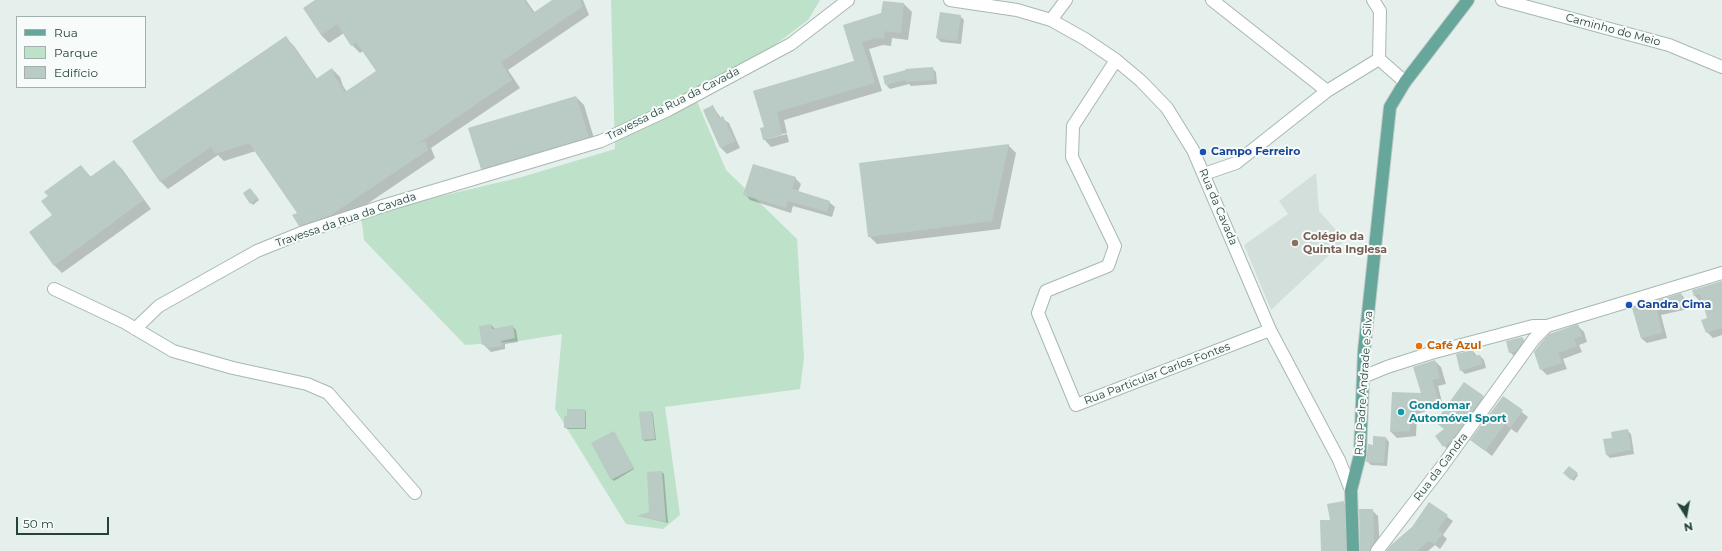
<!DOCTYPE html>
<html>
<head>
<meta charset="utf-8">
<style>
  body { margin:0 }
  #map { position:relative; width:1722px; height:551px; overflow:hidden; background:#e5efeb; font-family:Montserrat,sans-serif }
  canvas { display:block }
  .legend { position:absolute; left:16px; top:16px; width:130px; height:72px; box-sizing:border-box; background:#f7fbf9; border:1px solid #a2b1ad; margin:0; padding:5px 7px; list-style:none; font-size:12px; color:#23433c }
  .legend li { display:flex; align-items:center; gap:8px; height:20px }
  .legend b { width:20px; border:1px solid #a2b1ad }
  .north { position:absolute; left:1666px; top:495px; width:40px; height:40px; -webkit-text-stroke:3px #f7fbf9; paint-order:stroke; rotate:169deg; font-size:11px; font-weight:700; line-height:16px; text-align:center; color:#23433c }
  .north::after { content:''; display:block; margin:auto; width:14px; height:18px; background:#23433c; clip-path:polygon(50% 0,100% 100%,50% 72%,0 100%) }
  .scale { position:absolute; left:16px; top:517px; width:93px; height:18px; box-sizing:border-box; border:2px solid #23433c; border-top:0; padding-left:5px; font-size:12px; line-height:14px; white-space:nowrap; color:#23433c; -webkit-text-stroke:3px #f7fbf9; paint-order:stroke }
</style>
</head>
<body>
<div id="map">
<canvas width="1722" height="551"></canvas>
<ul class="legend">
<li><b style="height:5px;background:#67a79b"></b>Rua</li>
<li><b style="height:11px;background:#bde1c9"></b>Parque</li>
<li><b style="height:11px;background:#bacac5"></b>Edifício</li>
</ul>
<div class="north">N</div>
<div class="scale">50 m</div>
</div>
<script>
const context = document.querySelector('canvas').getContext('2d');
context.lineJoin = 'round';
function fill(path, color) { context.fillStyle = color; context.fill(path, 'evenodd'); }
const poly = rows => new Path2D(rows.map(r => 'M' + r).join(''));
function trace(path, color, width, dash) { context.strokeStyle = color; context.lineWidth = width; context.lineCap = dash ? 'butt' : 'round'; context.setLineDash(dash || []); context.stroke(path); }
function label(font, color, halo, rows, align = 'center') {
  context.font = font + ' Montserrat,sans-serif'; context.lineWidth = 4; context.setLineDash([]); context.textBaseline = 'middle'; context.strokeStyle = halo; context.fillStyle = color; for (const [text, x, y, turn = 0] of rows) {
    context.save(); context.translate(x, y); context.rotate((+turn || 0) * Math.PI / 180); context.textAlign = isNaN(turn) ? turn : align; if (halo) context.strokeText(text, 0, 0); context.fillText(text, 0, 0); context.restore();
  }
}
fill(poly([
  [1316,173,1319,211,1345,240,1271,310,1244,245,1288,214,1279,201]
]), '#d3dfdb');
fill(poly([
  [611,0,820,0,808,20,744,68,693,92,726,170,797,239,804,358,800,389,665,407,680,515,663,529,626,524,555,409,562,334,519,341,465,345,364,240,361,215,522,177,615,149]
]), '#bde1c9');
fill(poly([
  [317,0,526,0,535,13,554,0,583,0,589,15,508,70,520,88,431,148,435,158,339,223,308,233,300,225,298,213,256,151,224,161,218,155,168,189,160,181,286,38,294,46,317,79,332,69,340,77,343,86,347,92,377,72,363,51,360,53,352,45,344,33,329,43,321,35],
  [884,2,904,4,912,12,908,40,892,38,891,46,883,45,869,49,882,91,784,120,787,133,767,137,767,139,787,134,789,142,771,147,764,139,765,128,754,91,855,61,845,25,882,14],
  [960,16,964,20,961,44,941,42,937,38],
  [932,68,936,72,937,84,911,86,909,84,890,89,886,85],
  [576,97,584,105,596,145,490,176,482,168],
  [713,107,721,118,729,123,740,148,727,154,721,148,704,111],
  [1008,145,1016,153,1000,229,877,244,869,236],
  [114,161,122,169,151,209,62,273,54,265,53,215,81,166,91,177],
  [795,178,801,184,798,192,829,202,835,207,832,217,793,206,791,213,750,200,745,194],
  [252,191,259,200,253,205,251,203],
  [1722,282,1722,335,1713,338,1707,332,1708,318,1703,300,1700,301,1694,295],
  [1681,294,1686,300,1688,309,1661,315,1667,338,1647,343,1641,338,1633,309],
  [491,325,495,329,512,326,516,330,518,342,505,344,505,349,491,352,483,344],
  [1578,326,1584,332,1587,342,1579,345,1582,352,1563,359,1567,369,1547,375,1541,369],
  [1522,338,1526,342,1514,356,1510,352],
  [1473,351,1477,356,1480,356,1484,360,1486,368,1465,374,1461,370],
  [1435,361,1441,367,1446,384,1438,386,1443,406,1417,414,1416,436,1397,438,1391,432,1422,394],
  [1483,397,1487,400,1448,450,1436,436],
  [1503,397,1528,417,1517,433,1511,429,1492,456,1472,440],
  [585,410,586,412,586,429,567,429,565,427],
  [652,412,653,414,656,440,645,441,643,440],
  [1627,430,1631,434,1634,454,1610,458,1606,454,1613,439],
  [615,434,634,469,614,481,612,479],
  [1386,438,1389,442,1387,466,1371,465,1367,461,1374,446],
  [1569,467,1578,475,1574,481,1564,473],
  [662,472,664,474,668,523,639,516,650,513],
  [1343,502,1349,507,1351,551,1322,551,1331,521],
  [1429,504,1453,521,1443,535,1447,539,1440,549,1435,545,1428,551,1388,551,1413,527],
  [1372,510,1378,516,1380,549,1378,551,1361,551]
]), '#0003');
fill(poly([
  [315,0,524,0,533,13,552,0,580,0,582,7,501,62,512,80,419,143,425,141,428,150,331,215,299,226,292,215,297,213,249,143,215,154,211,147,160,182,132,141,286,36,316,79,332,68,335,77,345,92,376,71,356,42,351,46,337,24,321,35,303,8],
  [883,1,904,3,901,33,885,31,884,39,875,38,862,42,875,83,777,112,782,135,763,140,760,128,764,127,753,91,854,61,843,25,881,13],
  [940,12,961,15,957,41,936,38],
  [933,67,934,80,906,82,906,80,885,85,883,76,906,70,905,69],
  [576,96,589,137,481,169,468,128],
  [713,105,719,118,723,116,735,141,720,148,703,110],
  [1009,144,992,221,868,237,859,163],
  [114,160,144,200,54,266,29,232,52,215,41,201,48,196,44,192,81,165,90,177],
  [753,164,796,177,792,189,830,201,827,212,788,201,786,208,743,195],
  [250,188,258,198,250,204,243,193],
  [1722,281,1722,328,1706,333,1701,320,1707,318,1700,294,1694,296,1692,290],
  [1681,293,1683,304,1657,310,1662,333,1641,338,1632,308],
  [491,324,492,329,513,325,515,338,501,341,502,346,486,348,486,344,482,345,479,326],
  [1578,324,1582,336,1574,339,1577,346,1558,353,1562,363,1540,370,1534,352,1540,344,1549,334],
  [1522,337,1524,340,1516,351,1509,353,1506,341],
  [1473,350,1474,356,1480,355,1482,364,1460,371,1456,354],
  [1435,360,1440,378,1432,380,1438,400,1411,408,1410,431,1390,432,1392,392,1421,393,1413,367],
  [1464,382,1484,396,1451,441,1443,447,1435,436,1444,429,1435,422],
  [1503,396,1523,410,1510,428,1505,424,1485,451,1470,440],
  [567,409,585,409,585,428,564,428,564,416,567,416],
  [652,411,655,439,642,440,639,412],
  [1628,429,1631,450,1606,455,1603,439,1612,438,1611,432],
  [614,431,634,468,611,480,591,443],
  [1373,436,1386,437,1384,463,1366,462,1368,444,1373,445],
  [1569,466,1578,473,1571,480,1563,473],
  [662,471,666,522,637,516,649,512,647,472],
  [1344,501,1346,551,1321,551,1320,520,1330,520,1327,504],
  [1429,502,1448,515,1438,530,1443,533,1435,544,1429,541,1417,551,1386,551,1392,544,1412,527],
  [1359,509,1373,509,1374,542,1370,551,1360,551]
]), '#bacac5');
const minor = poly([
  [950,0,1017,10,1051,20,1085,39,1116,60,1141,81,1167,108,1193,150,1270,330,1339,460,1351,490],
  [1212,0,1327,91],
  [1373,0,1380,11,1379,59,1405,82],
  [1502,0,1669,45,1722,67],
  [1051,20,1066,0],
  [1116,60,1073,126,1072,157,1115,246,1108,266,1046,291,1038,313,1076,405,1270,330],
  [1204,174,1236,163,1327,91,1379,59],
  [54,289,124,322,173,351,233,368,307,384,328,393,415,493],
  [135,329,159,306,257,251,301,233,386,205,601,141,668,110,791,44,848,0],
  [1363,377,1387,367,1431,353,1533,326,1547,326,1722,273],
  [1377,551,1443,465,1534,339,1547,326]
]);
const major = poly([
  [1353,551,1351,490,1360,455,1364,351,1390,107,1405,82,1468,0]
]);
trace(minor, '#a7b8b3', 14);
trace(major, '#c1cac8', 14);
trace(minor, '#fff', 12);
trace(major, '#67a79b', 12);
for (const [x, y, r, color] of [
  [1203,152,4,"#1a4fb4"],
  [1295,243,4,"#8d6e63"],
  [1629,305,4,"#1a4fb4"],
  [1419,346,4,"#e8710a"],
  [1401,412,4,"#0f9aa8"]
]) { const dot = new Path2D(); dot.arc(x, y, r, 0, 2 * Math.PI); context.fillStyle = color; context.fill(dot); trace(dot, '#f7fbf9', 1.5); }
label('11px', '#23433c', '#f7fbf9', [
  ["Caminho do Meio",1613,30,15],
  ["Travessa da Rua da Cavada",673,104,-27],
  ["Rua da Cavada",1218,207,67],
  ["Travessa da Rua da Cavada",346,220,-19],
  ["Rua Particular Carlos Fontes",1157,374,-21],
  ["Rua Padre Andrade e Silva",1364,383,-86],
  ["Rua da Gandra",1441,467,-53]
]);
label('bold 11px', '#164399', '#f7fbf9', [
  ["Campo Ferreiro",1211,152],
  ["Gandra Cima",1637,305]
], 'left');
label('bold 11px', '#785e54', '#f7fbf9', [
  ["Colégio da",1303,237],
  ["Quinta Inglesa",1303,250]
], 'left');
label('bold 11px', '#c56008', '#f7fbf9', [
  ["Café Azul",1427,346]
], 'left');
label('bold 11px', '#0d838f', '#f7fbf9', [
  ["Gondomar",1409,406],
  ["Automóvel Sport",1409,419]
], 'left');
</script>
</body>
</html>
